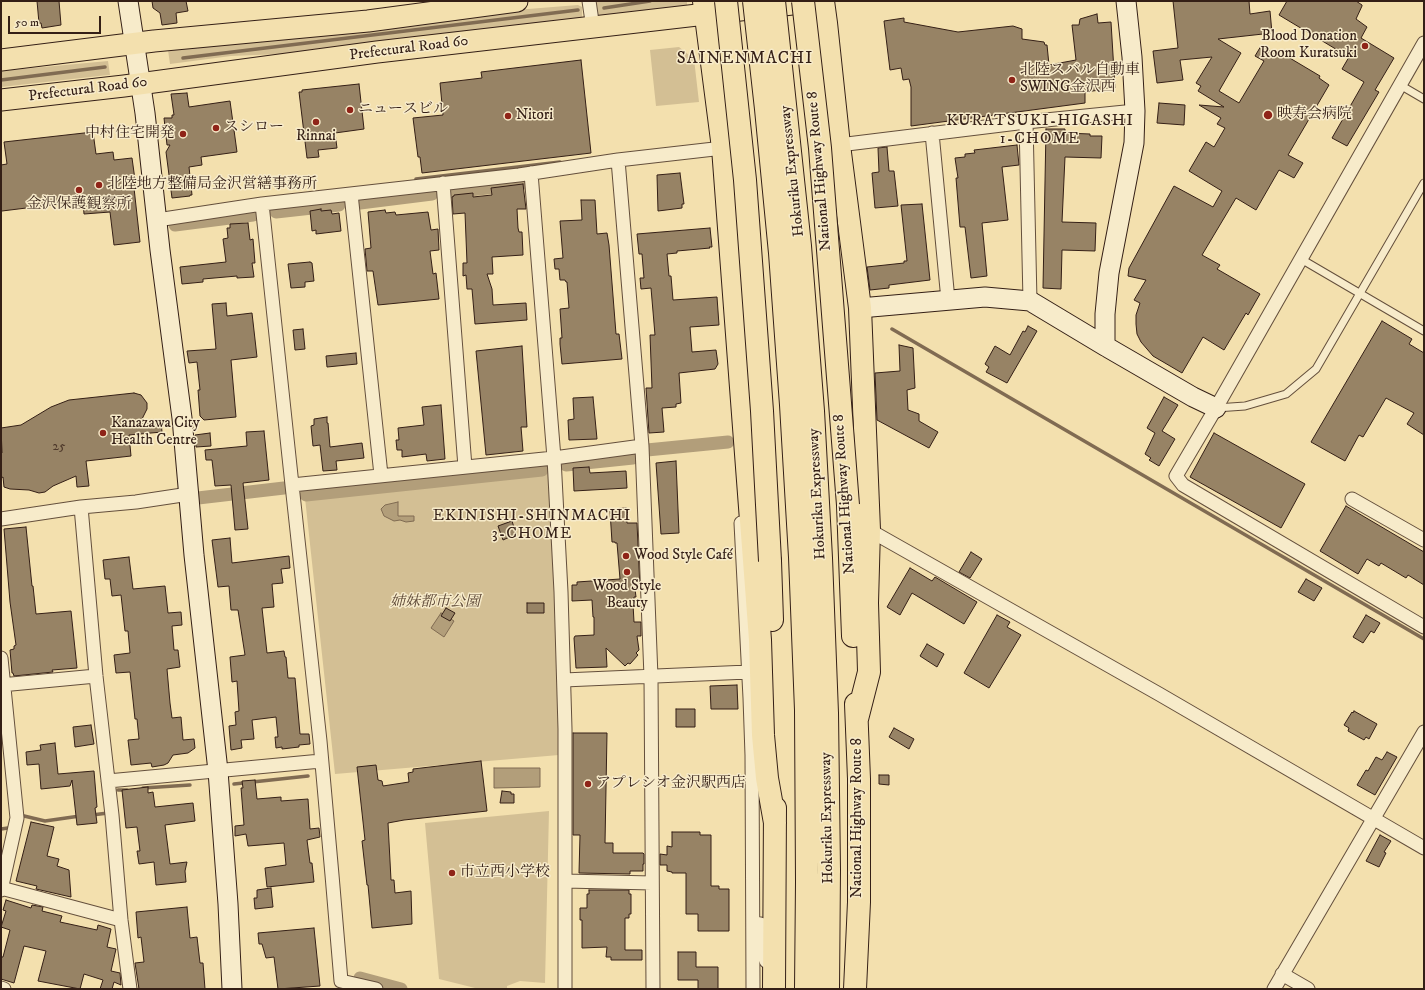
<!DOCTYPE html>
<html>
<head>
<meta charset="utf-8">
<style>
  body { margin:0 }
  #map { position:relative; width:1425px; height:990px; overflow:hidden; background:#f3e0ae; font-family:"IM FELL DW Pica",serif }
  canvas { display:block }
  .frame { position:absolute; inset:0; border:2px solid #341f16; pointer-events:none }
  .scale { position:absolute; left:8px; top:16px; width:93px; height:18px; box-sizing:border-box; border:2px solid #341f16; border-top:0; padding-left:5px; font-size:12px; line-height:14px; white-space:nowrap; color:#341f16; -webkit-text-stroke:3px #f7ebca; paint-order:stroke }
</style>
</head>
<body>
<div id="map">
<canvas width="1425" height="990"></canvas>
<div class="frame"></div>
<div class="scale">50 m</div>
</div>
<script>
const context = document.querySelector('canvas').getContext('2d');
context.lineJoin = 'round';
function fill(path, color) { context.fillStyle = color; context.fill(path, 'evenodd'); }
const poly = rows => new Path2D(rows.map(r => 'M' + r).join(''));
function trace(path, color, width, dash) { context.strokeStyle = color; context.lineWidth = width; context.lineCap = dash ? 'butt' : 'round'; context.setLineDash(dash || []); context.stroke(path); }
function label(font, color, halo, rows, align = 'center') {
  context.font = font + ' "IM FELL DW Pica","Noto Serif JP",serif'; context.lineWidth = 3; context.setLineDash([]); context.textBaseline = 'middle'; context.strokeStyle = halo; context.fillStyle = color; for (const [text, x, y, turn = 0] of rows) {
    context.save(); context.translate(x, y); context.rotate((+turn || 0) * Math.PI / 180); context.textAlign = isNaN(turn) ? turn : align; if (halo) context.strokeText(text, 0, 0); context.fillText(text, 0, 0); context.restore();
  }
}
fill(poly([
  [605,1,687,1,687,6,598,17,594,2],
  [578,5,582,7,582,18,578,20,281,54,231,56,170,64,168,50,508,8,528,9],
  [679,47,694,59,699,102,656,106,650,50],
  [108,61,110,75,108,75,1,87,1,71],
  [550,472,559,755,335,774,305,498],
  [549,811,545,983,520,981,507,986,507,989,479,989,439,979,425,823]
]), '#d3bf94');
const water = poly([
  [398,502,398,516,414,516,414,521,406,522,400,520,394,521,384,516,381,509,385,505,398,502],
  [441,613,454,621,444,637,431,628,441,613],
  [494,768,540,768,540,787,494,788,494,768]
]);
fill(water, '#b29e7a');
trace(water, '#806b52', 1);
trace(poly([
  [604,8,650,1],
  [183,58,578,10],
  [1,80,105,67],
  [416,179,560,162],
  [892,329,1424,639],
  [234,784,308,776],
  [143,788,190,785],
  [118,790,127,790],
  [20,815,45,821,80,816],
  [92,815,108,813],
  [1,829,8,828]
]), '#806b52', 3.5);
trace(poly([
  [452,192,521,184],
  [360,203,432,194],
  [276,212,339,205],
  [175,225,253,215],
  [647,450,728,442],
  [566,465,633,458],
  [306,495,542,470],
  [198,498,284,488],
  [360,978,401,989]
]), '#b29e7a', 13);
const building = poly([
  [37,1,59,1,61,25,42,28,41,23,39,23,37,1],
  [152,1,186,1,188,11,176,13,177,23,162,25,160,13,153,8,152,1],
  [1173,1,1249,1,1250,14,1270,11,1272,33,1218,39,1241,53,1219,91,1239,103,1264,61,1255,56,1261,46,1281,57,1283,54,1320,76,1319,78,1329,85,1288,155,1303,163,1294,178,1279,170,1256,210,1236,198,1202,255,1220,265,1217,269,1260,294,1248,315,1246,313,1224,350,1203,337,1182,373,1153,356,1141,342,1137,334,1136,324,1136,315,1140,303,1134,300,1146,280,1128,276,1129,268,1174,186,1213,207,1222,191,1189,171,1206,142,1214,147,1225,128,1217,124,1221,118,1199,105,1224,107,1198,91,1201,86,1196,83,1212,57,1180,60,1183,80,1157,83,1153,51,1178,48,1173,1],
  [1287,1,1356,1,1362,5,1362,6,1356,19,1367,27,1361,38,1394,58,1375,90,1379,92,1347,146,1332,138,1364,82,1342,69,1349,57,1279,15,1287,1],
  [1097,14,1098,23,1111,22,1115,88,1085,92,1085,103,911,126,911,87,909,79,903,80,901,68,890,70,884,21,904,18,904,22,958,32,1013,26,1022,29,1022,39,1044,42,1045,45,1047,45,1049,65,1076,60,1072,25,1079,25,1080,19,1097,14],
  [581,60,591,153,422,173,420,157,418,157,413,118,443,115,440,83,482,78,481,72,581,60],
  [359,84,364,129,335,133,337,148,318,150,319,157,307,158,299,92,302,92,302,90,359,84],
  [187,93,189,107,230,101,237,152,201,157,202,165,189,167,192,195,190,195,190,196,172,198,166,152,170,145,167,145,164,118,172,118,172,115,174,115,171,94,187,93],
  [1159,103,1185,105,1184,125,1157,123,1159,103],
  [1046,129,1065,129,1065,133,1090,134,1090,136,1102,136,1101,158,1065,157,1062,222,1096,223,1095,251,1062,250,1061,289,1043,288,1046,129],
  [93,132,96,154,113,152,114,160,132,158,136,187,134,188,140,242,114,245,110,212,84,214,83,201,2,211,1,210,1,165,7,164,4,142,93,132],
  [1017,145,1019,165,1002,167,1008,220,982,223,987,276,971,278,965,227,960,227,956,178,958,178,955,158,965,157,965,154,975,153,974,150,1017,145],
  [887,147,889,171,894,171,898,206,875,208,872,173,879,172,878,148,887,147],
  [680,173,684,204,682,204,682,208,658,211,657,175,680,173],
  [523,184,526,209,517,209,518,228,519,232,522,232,523,255,492,257,493,274,487,274,492,289,493,305,526,303,527,320,475,324,472,289,467,289,466,275,463,276,463,263,467,263,465,213,453,214,452,197,454,196,454,195,473,193,473,197,492,195,491,188,523,184],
  [581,200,595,200,597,234,607,233,609,245,616,334,619,334,622,359,562,364,560,344,560,338,562,338,560,309,569,308,567,282,566,282,565,280,560,280,559,269,555,269,554,259,563,258,560,221,582,220,581,200],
  [922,204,930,280,889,285,889,288,870,290,867,267,904,263,904,261,907,261,901,205,922,204],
  [321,209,321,211,331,210,332,214,339,213,341,231,316,234,316,230,312,231,310,211,321,209],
  [385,210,386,213,395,212,396,215,428,212,431,230,438,229,439,250,430,251,433,274,436,273,439,299,378,305,373,271,367,271,365,249,371,248,368,212,385,210],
  [248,223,250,240,253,239,255,263,252,263,254,277,237,278,237,276,203,279,203,282,182,284,180,267,226,262,223,239,228,238,227,228,230,228,230,224,248,223],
  [710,228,712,247,709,247,710,248,677,251,677,253,667,254,669,276,671,276,673,300,717,297,719,325,690,327,692,352,716,350,718,364,715,369,679,373,681,403,676,404,676,407,662,408,664,432,649,433,646,388,652,388,650,335,655,335,651,288,641,289,640,278,644,278,642,254,639,254,637,234,710,228],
  [310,262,312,263,314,281,305,282,305,287,291,288,288,264,310,262],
  [226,303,227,316,252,313,257,357,231,360,236,417,204,420,200,416,198,390,200,390,197,362,189,363,187,351,216,349,212,304,226,303],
  [1382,321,1412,339,1409,344,1424,353,1424,435,1407,424,1414,413,1386,398,1363,437,1359,435,1345,461,1311,442,1382,321],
  [1028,326,1037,331,1007,383,986,372,989,367,985,364,995,346,1010,355,1023,331,1025,332,1028,326],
  [303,329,305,349,295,350,293,330,303,329],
  [899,345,913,348,915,388,907,390,908,410,919,414,919,421,938,432,929,448,877,420,875,373,900,371,899,345],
  [522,346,527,427,521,427,523,451,486,455,476,351,522,346],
  [356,353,357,364,327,367,326,356,356,353],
  [134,393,141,395,147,403,147,409,140,423,161,421,162,432,129,435,131,456,86,461,89,486,77,487,76,476,53,486,45,492,39,493,29,490,10,489,4,487,3,477,1,478,1,454,2,453,1,428,21,425,51,407,69,400,134,393],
  [593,397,597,439,569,440,568,420,574,419,573,398,593,397],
  [1164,397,1178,405,1162,431,1175,439,1159,466,1149,460,1151,458,1145,454,1155,433,1147,428,1164,397],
  [441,405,445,459,427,461,426,454,402,457,402,450,397,450,396,440,399,440,398,428,424,425,422,407,441,405],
  [327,417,327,423,328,423,330,447,362,443,364,458,336,461,337,470,323,471,320,445,313,446,311,426,314,425,314,419,327,417],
  [264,431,269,480,243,483,248,529,235,530,231,485,215,486,212,460,206,460,205,450,247,446,246,432,264,431],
  [210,433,211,446,196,447,195,435,210,433],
  [1214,433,1305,484,1281,528,1190,477,1214,433],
  [676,461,679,533,661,534,656,463,676,461],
  [589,467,590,473,626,471,627,488,574,491,573,468,589,467],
  [1346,506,1424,552,1424,585,1408,575,1406,578,1381,563,1379,566,1367,559,1358,574,1320,551,1346,506],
  [626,508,627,523,637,523,640,589,635,589,636,597,634,597,634,604,633,604,634,622,641,622,641,636,637,636,639,650,636,653,638,655,630,664,628,663,625,666,606,648,607,667,576,668,574,638,575,636,594,635,594,617,593,617,592,600,572,601,572,585,577,585,577,582,620,579,617,543,615,543,615,542,612,542,610,511,611,509,626,508],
  [512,521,516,534,503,540,498,526,512,521],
  [26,527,32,586,33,586,36,614,71,611,77,668,52,670,53,672,14,676,13,673,12,673,10,650,14,649,14,646,16,645,10,602,4,529,26,527],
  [230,538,232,563,289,556,290,568,281,569,283,583,272,584,274,607,262,608,267,653,284,651,285,657,286,657,288,678,295,678,300,734,309,734,310,744,299,745,299,747,282,749,282,747,276,748,275,737,278,737,276,717,252,720,254,739,241,740,242,748,231,750,229,726,236,725,235,712,239,711,237,681,232,682,230,657,245,655,238,610,231,610,229,586,218,587,212,540,230,538],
  [971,552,982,559,970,578,959,572,971,552],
  [129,557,133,589,165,586,168,613,181,612,182,625,172,626,174,650,178,650,180,667,167,669,170,703,172,718,181,717,183,740,194,739,195,748,188,753,173,755,168,763,164,765,152,767,151,763,131,765,128,740,139,739,137,719,135,719,130,672,116,673,114,655,130,653,128,631,125,631,121,595,112,596,110,579,105,579,103,560,129,557],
  [910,568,932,581,935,577,977,602,964,624,912,593,900,615,887,607,910,568],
  [1306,579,1322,588,1314,601,1298,592,1306,579],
  [527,603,544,603,544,613,527,613,527,603],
  [446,608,455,613,450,621,441,616,446,608],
  [997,615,1010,622,1007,627,1021,635,989,688,964,673,997,615],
  [1366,615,1380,623,1374,633,1371,631,1363,643,1353,637,1366,615],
  [927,644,944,654,937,667,920,656,927,644],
  [737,685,738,709,711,709,710,686,737,685],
  [676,709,695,709,695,727,676,727,676,709],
  [1354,711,1377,724,1369,739,1366,737,1364,740,1348,731,1349,728,1344,725,1352,712,1353,713,1354,711],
  [91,725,94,744,75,747,73,727,91,725],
  [894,728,914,739,909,749,889,737,894,728],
  [573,733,607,733,605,843,613,843,613,853,643,853,644,854,644,864,643,864,643,871,630,871,630,874,579,873,580,835,573,835,573,733],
  [55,743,58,774,94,771,97,807,95,808,97,823,77,825,72,780,70,786,41,789,39,764,27,765,26,752,41,750,40,745,55,743],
  [1387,752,1397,757,1375,795,1357,785,1366,770,1368,771,1376,757,1382,760,1387,752],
  [481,761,487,811,404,820,388,823,391,880,394,880,395,893,411,891,412,924,372,928,368,885,367,885,362,841,365,840,357,767,376,765,378,780,382,781,383,786,409,782,408,773,413,772,413,769,481,761],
  [879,775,889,775,889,785,879,784,879,775],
  [255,780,257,799,281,797,281,801,308,799,310,829,319,828,320,837,307,840,310,863,312,863,314,882,267,887,265,868,286,865,284,843,248,846,246,834,235,836,235,826,244,825,241,788,243,788,242,781,255,780],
  [148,787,148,793,153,792,155,807,193,803,195,821,165,825,170,864,187,862,185,871,186,882,156,885,154,862,139,864,137,851,140,851,137,827,126,828,122,790,148,787],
  [502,791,511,792,511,794,514,794,514,803,500,803,502,791],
  [31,822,54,827,47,856,59,859,57,866,69,870,71,897,36,889,37,886,16,881,31,822],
  [672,832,700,832,700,835,711,835,711,886,719,886,719,889,729,889,729,931,698,931,698,914,686,914,686,873,672,873,672,872,667,871,667,865,660,865,660,854,667,855,667,846,672,847,672,832],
  [1380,835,1391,841,1384,852,1386,853,1379,867,1366,861,1380,835],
  [271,888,273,907,255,909,254,898,257,898,257,890,271,888],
  [589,890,629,890,629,894,631,894,631,914,629,914,629,918,625,918,625,950,642,950,642,960,611,960,611,957,606,957,607,947,582,948,582,920,580,920,580,908,587,908,587,894,589,894,589,890],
  [6,900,31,908,32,905,43,907,42,911,62,916,60,922,97,930,98,925,111,929,107,947,116,949,111,971,120,973,121,985,114,982,112,989,100,989,103,980,84,974,80,989,38,981,46,951,24,946,14,983,1,979,1,957,3,957,10,930,1,927,6,911,3,910,6,900],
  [187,907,190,938,197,937,200,963,203,963,205,989,139,989,135,963,144,962,141,937,138,938,136,912,187,907],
  [314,928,320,986,278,989,274,957,266,958,262,944,259,944,258,933,314,928],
  [678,952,696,952,696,967,718,967,718,989,698,989,698,980,678,980,678,952]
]);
fill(building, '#978365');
trace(building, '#341f16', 1);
const lane = poly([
  [1400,85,1424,99],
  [1301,259,1424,331],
  [1216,408,1245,406,1286,394,1316,369,1424,183]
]);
const street = poly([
  [589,1,593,28],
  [1424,43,1216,408,1176,476,1183,485,1424,627],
  [1026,122,1030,301],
  [932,133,948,300],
  [839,145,1026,122,1135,111],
  [618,160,642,446,651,677,653,989],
  [531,173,554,458,561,592,565,729,565,989],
  [443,183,465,467],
  [351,194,381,475],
  [262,204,292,485,554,458,642,446],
  [157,220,262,204,519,175,618,160,723,148],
  [292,485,320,741,332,875,341,981,376,989],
  [1352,499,1424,540],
  [81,507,96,676,112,815,121,920,130,989],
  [1,519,81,507,136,502,189,494],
  [741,523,750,698,752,755,753,989],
  [869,530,1159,694,1424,848],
  [1,658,17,818,1,890],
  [564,680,748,672],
  [1,685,96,676],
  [108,781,321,761],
  [565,881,652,883],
  [1,888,121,920],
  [756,923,761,924,766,961],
  [1282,974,1308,989],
  [1,988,4,989],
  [1274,989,1424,732]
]);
const secondary = poly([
  [128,1,145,113,160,250,182,418,194,555,218,771,228,904,232,989],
  [860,308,985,297,1030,301,1105,346,1193,397,1216,408],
  [1105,346,1105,314,1109,273,1134,143,1135,111,1132,57,1126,1]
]);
const primary = poly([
  [1,60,154,41,368,21,517,1],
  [1,100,124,86,377,52,818,1]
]);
const highway = poly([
  [704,1,723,148,760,640,763,735,767,778,775,823],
  [823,1,826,23,839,145,860,308,869,530,867,603,869,672,857,719],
  [848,505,853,636],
  [770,561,772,620],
  [774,989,775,808],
  [855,989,859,902,859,779,856,704]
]);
trace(lane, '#644f3c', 9);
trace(street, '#644f3c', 15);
trace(secondary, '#341f16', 21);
trace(primary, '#341f16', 23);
trace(highway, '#341f16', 24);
trace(lane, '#f7ebca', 7);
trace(street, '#f7ebca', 13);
trace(secondary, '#f7ebca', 19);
trace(primary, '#f3e0ae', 21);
trace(highway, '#f3e0ae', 22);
const highwayBridge = poly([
  [726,1,745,180,762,411,770,561],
  [754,1,766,109,780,253,791,405,800,557,806,710,807,882,806,989],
  [774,1,800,246,813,411,821,558,827,713,829,870,828,989],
  [803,1,820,148,848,505]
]);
trace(highwayBridge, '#341f16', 24, []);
trace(highwayBridge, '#f3e0ae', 22);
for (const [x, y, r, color] of [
  [1365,46,4,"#8f2418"],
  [1012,80,4,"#8f2418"],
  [350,110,4,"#8f2418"],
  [1268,115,5,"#8f2418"],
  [508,116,4,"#8f2418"],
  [316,122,4,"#8f2418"],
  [216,128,4,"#8f2418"],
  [183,134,4,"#8f2418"],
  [99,185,4,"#8f2418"],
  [79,190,4,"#8f2418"],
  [103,433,4,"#8f2418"],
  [626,556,4,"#8f2418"],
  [627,572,4,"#8f2418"],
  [588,784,4,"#8f2418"],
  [452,873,4,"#8f2418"]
]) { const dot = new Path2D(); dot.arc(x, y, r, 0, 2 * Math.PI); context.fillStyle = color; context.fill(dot); trace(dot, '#f7ebca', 1.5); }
label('13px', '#4d382a', null, [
  ["25",59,447]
]);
label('15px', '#341f16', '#f7ebca', [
  ["Blood Donation",1357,37,"right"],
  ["Room Kuratsuki",1357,54,"right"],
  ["北陸スバル自動車",1020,71],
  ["SWING金沢西",1020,88],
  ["ニュースビル",358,110],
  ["映寿会病院",1277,115],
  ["Nitori",516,116],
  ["スシロー",224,128],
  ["中村住宅開発",175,134,"right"],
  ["Rinnai",316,137,"center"],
  ["北陸地方整備局金沢営繕事務所",107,185],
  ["金沢保護観察所",79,205,"center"],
  ["Kanazawa City",111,424],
  ["Health Centre",111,441],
  ["Wood Style Café",634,556],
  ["Wood Style",627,587,"center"],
  ["Beauty",627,604,"center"],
  ["アプレシオ金沢駅西店",596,784],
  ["市立西小学校",460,873]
], 'left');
label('15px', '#341f16', '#f7ebca', [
  ["Prefectural Road 60",409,49,-7],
  ["Prefectural Road 60",88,90,-7],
  ["Hokuriku Expressway",793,171,-96],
  ["National Highway Route 8",820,171,-95],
  ["Hokuriku Expressway",818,494,-93],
  ["National Highway Route 8",845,494,-94],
  ["Hokuriku Expressway",828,818,-91],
  ["National Highway Route 8",858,818,-90]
]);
label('italic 15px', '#5c4736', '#f7ebca', [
  ["姉妹都市公園",435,603]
]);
context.letterSpacing = '1px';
label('16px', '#341f16', '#f7ebca', [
  ["KURATSUKI-HIGASHI",1040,122],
  ["1-CHOME",1040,140],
  ["EKINISHI-SHINMACHI",532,517],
  ["3-CHOME",532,535]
]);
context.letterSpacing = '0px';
context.letterSpacing = '1px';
label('17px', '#341f16', '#f7ebca', [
  ["SAINENMACHI",745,59]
]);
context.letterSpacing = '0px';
</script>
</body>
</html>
